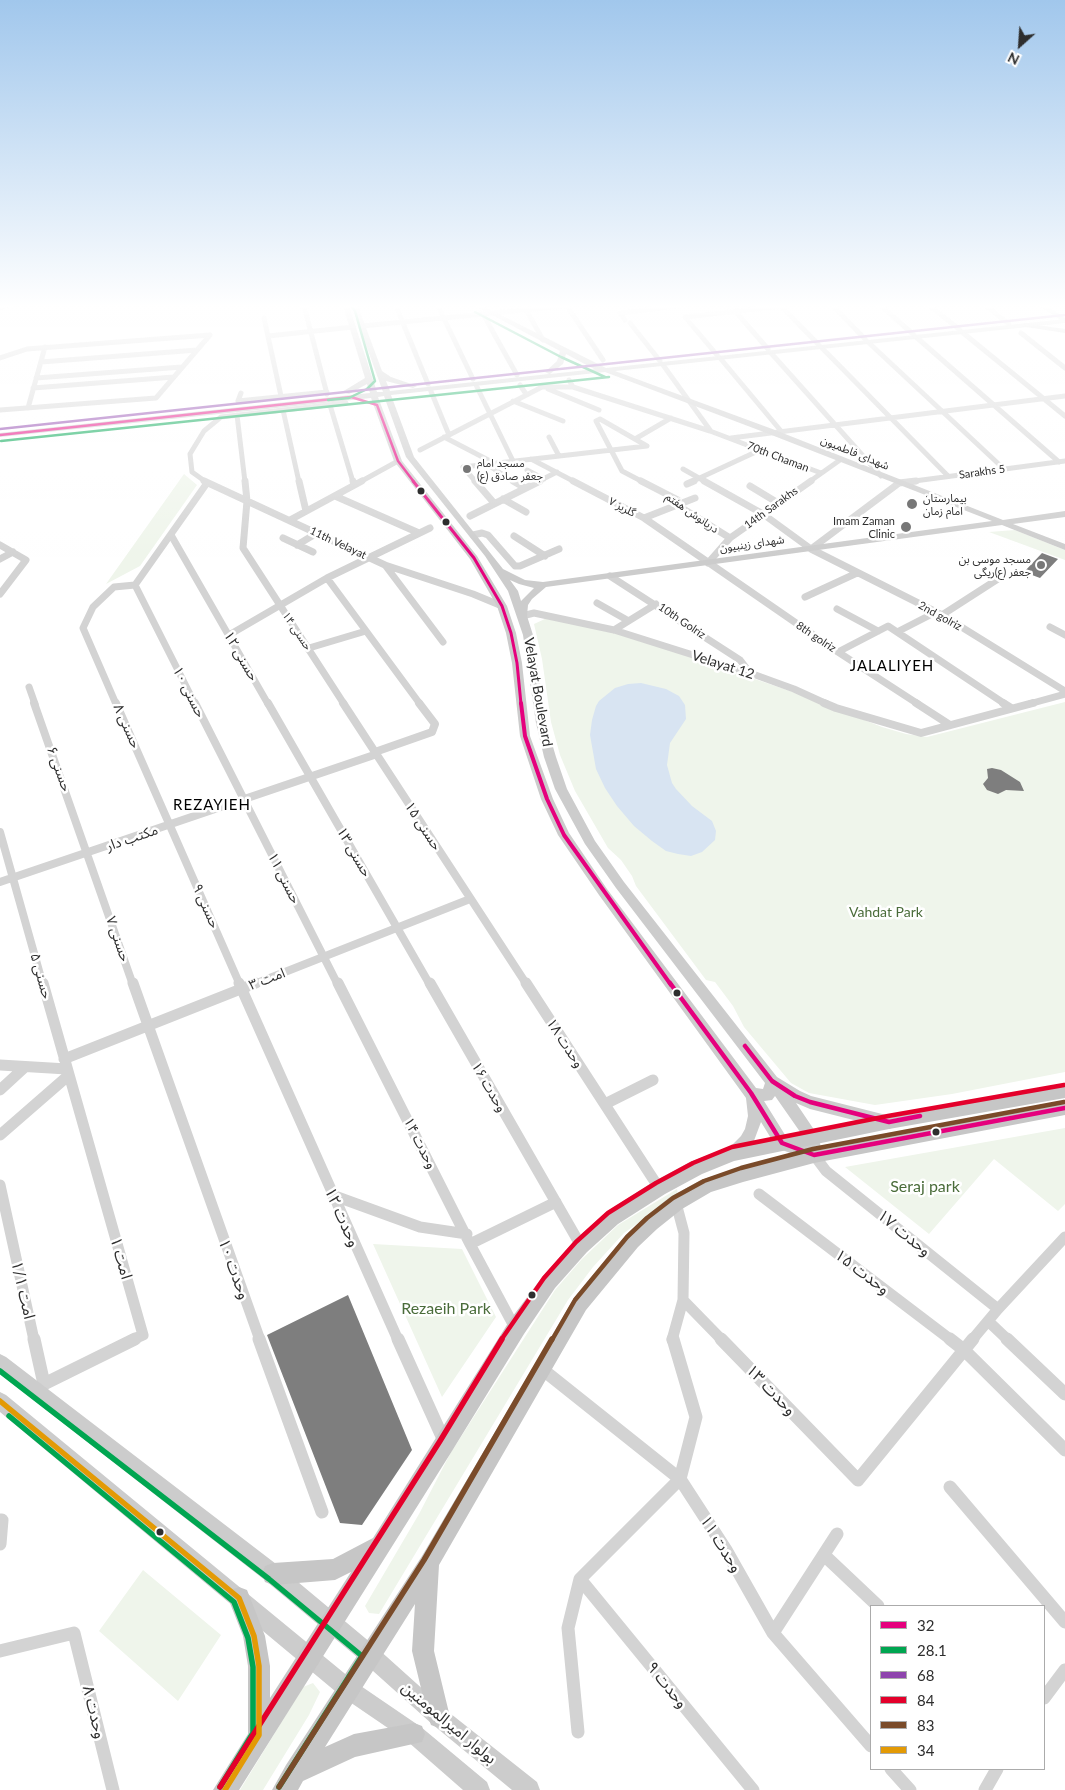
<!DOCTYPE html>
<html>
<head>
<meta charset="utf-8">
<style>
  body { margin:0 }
  #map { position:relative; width:1065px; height:1790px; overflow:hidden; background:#fff; font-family:Lato,sans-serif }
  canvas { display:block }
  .legend { position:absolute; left:870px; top:1605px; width:175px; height:165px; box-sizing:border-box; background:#fff; border:1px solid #ababab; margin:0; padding:6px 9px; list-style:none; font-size:15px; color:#2e2e2e }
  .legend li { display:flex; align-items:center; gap:10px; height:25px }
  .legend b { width:25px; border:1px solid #ababab }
  .north { position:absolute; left:995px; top:20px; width:50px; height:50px; -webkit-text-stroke:4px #fff; paint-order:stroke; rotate:206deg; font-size:14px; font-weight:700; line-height:20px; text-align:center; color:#2e2e2e }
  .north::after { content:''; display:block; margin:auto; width:18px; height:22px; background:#2e2e2e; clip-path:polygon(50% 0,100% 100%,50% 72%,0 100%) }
</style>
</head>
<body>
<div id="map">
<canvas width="1065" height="1790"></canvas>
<ul class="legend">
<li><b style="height:6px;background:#e5007d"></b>32</li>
<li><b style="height:6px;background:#00a651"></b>28.1</li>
<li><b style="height:6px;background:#8e44ad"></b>68</li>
<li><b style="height:6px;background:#e4002b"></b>84</li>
<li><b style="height:6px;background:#7a4b2a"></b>83</li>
<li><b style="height:6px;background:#e39a05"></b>34</li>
</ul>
<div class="north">N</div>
</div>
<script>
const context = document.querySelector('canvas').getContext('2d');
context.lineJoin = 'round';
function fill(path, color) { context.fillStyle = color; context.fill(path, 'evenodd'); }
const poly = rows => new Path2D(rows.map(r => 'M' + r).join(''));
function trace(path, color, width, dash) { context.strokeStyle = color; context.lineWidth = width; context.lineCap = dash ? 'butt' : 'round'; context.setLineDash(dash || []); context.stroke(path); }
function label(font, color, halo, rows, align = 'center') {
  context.font = font + ' Lato,"Noto Sans Arabic",sans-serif'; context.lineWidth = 5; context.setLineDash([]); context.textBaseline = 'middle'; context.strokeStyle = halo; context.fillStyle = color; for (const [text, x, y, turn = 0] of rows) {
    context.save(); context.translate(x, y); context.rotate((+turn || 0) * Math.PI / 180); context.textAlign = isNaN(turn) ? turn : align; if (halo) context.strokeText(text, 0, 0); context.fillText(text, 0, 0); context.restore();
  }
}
fill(poly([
  [184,474,197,485,140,566,106,584],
  [1015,530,1065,550,1065,560,989,532],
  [547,618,631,637,796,693,882,727,906,734,927,737,1065,702,1065,1072,952,1094,875,1105,809,1093,791,1083,744,1027,733,1006,715,982,706,980,636,886,632,876,621,860,608,848,575,791,560,755,551,722,542,659,534,624],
  [1065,1128,1065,1204,1058,1211,994,1159,929,1234,845,1167],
  [677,1189,678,1194,624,1233,593,1267,568,1300,379,1614,369,1613,365,1606,419,1514,450,1454,555,1290,582,1259,618,1225],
  [373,1244,462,1249,496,1317,442,1397],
  [143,1570,221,1635,178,1701,99,1631],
  [313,1683,320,1692,309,1715,263,1790,240,1790,303,1687]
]), '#eff5eb');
fill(poly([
  [641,683,666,689,679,696,685,705,686,719,670,743,667,765,672,783,676,789,692,806,712,821,716,831,715,840,702,852,691,856,678,854,666,851,652,841,634,826,617,806,605,788,596,769,590,735,592,720,596,706,599,701,615,688,628,684]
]), '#d8e4f2');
fill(poly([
  [1042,553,1058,559,1040,578,1024,572],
  [992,768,1001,770,1020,782,1024,791,1006,790,998,794,987,790,983,784,988,778,987,769],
  [348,1295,412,1450,362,1525,340,1523,267,1335]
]), '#7e7e7e');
trace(poly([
  [304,306,327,394],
  [396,306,428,384],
  [438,306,473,379],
  [524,306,543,340],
  [567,306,603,360],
  [781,306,818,344],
  [881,306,913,334],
  [930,306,959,329],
  [986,306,1009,324],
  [834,307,865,339],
  [735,311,768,349],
  [483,314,517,375],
  [685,317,784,306],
  [685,317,717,355],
  [264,318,281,396],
  [625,320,620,313,678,306],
  [630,323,660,361],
  [362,326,564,306],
  [962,332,1065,416],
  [1021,333,1065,368],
  [268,336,353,327],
  [916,337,1059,462],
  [868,342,1004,469],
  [821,347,948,476],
  [771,353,881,476],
  [0,358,27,349,210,335],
  [720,358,781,431],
  [41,362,197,350],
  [663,365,710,430],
  [36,378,182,367],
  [569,380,573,387,710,431,821,473],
  [476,385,513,461],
  [520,385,526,394],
  [33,388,174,377],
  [430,389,449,435],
  [548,389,599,410],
  [241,393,238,401,327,392],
  [513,401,563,421],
  [330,405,353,482],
  [28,408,45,347],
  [0,410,156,398,210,335],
  [283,410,299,482],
  [237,415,245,482],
  [444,437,494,463],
  [549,437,559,456],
  [731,438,1065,396],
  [635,439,671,418],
  [420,450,542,387,573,387],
  [531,459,575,482],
  [486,464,515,482],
  [683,469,706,482],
  [527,470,544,479],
  [206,482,192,472,190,454,204,431,221,417,346,403],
  [360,482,398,461],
  [476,482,463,467,647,446],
  [537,482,557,472],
  [643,482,622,471,596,421,600,419,647,446],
  [691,482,760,450],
  [809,482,840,460],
  [907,482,1065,461]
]), '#d3d3d3', 5);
trace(poly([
  [204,481,385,565,473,594,502,606],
  [245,481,247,501,243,548,344,704],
  [299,481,306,511],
  [353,481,354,485],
  [475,481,494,503],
  [513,481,525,488],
  [573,481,644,518,838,652,918,704],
  [641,481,678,500,677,505,730,538],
  [704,481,763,514,811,549,942,615,1065,691],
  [687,484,694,481],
  [750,486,778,503],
  [335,496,419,533],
  [503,499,526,512],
  [470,516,540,481],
  [644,518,695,498],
  [290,520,362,481],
  [171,535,268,704],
  [473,535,482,533,488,535,515,566,520,566,559,549],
  [514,536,545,556],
  [283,538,313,552],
  [0,545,26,560,0,594],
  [297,545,317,533],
  [811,549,899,483,916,481],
  [0,559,13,552],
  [708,563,730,538,811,481],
  [385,565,443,642],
  [610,576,740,660,750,673],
  [327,578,420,704],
  [135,585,195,704],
  [805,597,857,573],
  [597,603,627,620],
  [837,609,878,631],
  [942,615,1001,577],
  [522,616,534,613,614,630,750,673,794,689,827,704],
  [1050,627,1065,635],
  [614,630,656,604],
  [897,632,936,612],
  [229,635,327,578,430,528],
  [309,648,366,631],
  [838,652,888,626,1005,704],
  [29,687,35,704],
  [116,704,83,628,93,607,114,587,135,585,207,483],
  [1029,704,1065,694]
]), '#d3d3d3', 7);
trace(poly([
  [34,703,133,985],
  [116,703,240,985],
  [195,703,338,985],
  [268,703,430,985],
  [343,703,527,985],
  [824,703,836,708,921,733,1033,703],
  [916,703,950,725],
  [1003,703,1011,708],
  [375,752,432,732,435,724,419,703],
  [0,832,43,985],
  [0,882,377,754],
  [252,985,470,899]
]), '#d3d3d3', 8);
trace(poly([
  [43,983,143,1335,132,1340],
  [133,983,260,1340],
  [239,983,398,1340],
  [338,983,470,1244,515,1328],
  [430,983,581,1246],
  [526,983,659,1188],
  [64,1059,256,983],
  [0,1065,67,1069],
  [0,1090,25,1067],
  [605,1104,653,1080],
  [0,1135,69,1075],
  [814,1155,826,1171,998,1309],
  [0,1185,34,1340],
  [759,1194,951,1340],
  [332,1195,420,1227,467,1234],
  [470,1244,556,1202],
  [683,1300,722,1340],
  [988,1321,1008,1340],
  [672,1340,683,1300,684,1233,676,1203],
  [972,1340,998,1309,1065,1237]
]), '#d3d3d3', 11);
trace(poly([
  [34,1339,44,1384,41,1389],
  [259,1339,322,1512],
  [398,1339,445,1443],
  [721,1339,858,1480,973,1339],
  [950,1339,964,1350,1065,1450],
  [1007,1339,1065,1394],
  [542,1369,680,1479,726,1550,773,1633,871,1746],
  [44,1384,135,1339],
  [950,1487,1065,1622],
  [0,1520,2,1520,0,1544],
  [824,1555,878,1606],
  [580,1579,753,1790],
  [773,1633,837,1534],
  [0,1651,74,1633,113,1790],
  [1044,1698,1065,1670],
  [578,1732,568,1628,580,1579,680,1479,696,1417,673,1339],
  [891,1769,910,1790],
  [985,1790,997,1769]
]), '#d3d3d3', 13);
fill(poly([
  [0,306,13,306,0,310,0,306],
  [343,306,349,306,377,392,383,392,352,306,358,306,382,371,391,377,417,386,413,388,386,381,390,391,549,374,545,372,557,361,560,351,475,306,483,306,606,368,1065,319,1065,323,615,371,775,430,1003,520,1065,511,1065,517,1013,524,1065,544,1065,550,1002,525,546,587,532,599,528,605,527,616,533,635,546,723,556,757,567,789,595,841,624,882,777,1077,800,1091,811,1096,894,1117,896,1122,894,1127,889,1129,810,1109,796,1103,819,1137,822,1155,819,1160,814,1162,777,1148,761,1122,752,1146,739,1158,734,1160,729,1158,726,1153,729,1148,741,1136,745,1129,748,1116,746,1098,599,895,558,835,541,799,520,736,512,663,506,633,497,606,470,559,394,461,371,398,0,437,0,433,370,393,367,384,349,394,342,392,365,378,343,306],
  [566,354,594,369,596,369,550,374,563,364,566,354],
  [605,372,769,434,992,521,543,582,525,580,503,569,414,457,391,395,605,372],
  [384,396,406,457,485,556,508,591,523,635,536,723,544,757,555,789,585,844,616,888,765,1083,763,1089,756,1088,607,889,569,833,553,799,530,736,522,663,516,633,507,606,477,556,402,461,378,397,384,396],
  [510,580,519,584,534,588,521,601,518,591,510,580],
  [775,1096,805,1139,805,1145,787,1138,764,1101,772,1100,775,1096],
  [0,1354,6,1357,280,1567,377,1648,446,1710,537,1782,540,1790,512,1790,432,1724,363,1662,266,1581,0,1374,0,1354],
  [0,1392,6,1395,355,1682,421,1727,487,1782,490,1790,463,1790,407,1741,341,1696,0,1412,0,1392]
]), '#ccc');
fill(poly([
  [1039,306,1048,306,1065,318,1065,323,1039,306],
  [1023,323,1065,329,1065,333,1026,327,1023,327,1023,323],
  [1065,1084,1065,1098,889,1129,734,1161,702,1174,665,1194,618,1224,587,1252,555,1288,524,1334,452,1451,239,1790,213,1790,248,1734,248,1666,243,1636,228,1598,231,1590,239,1587,247,1590,265,1636,270,1666,270,1698,351,1572,335,1580,273,1585,265,1582,262,1574,265,1566,273,1563,333,1559,373,1538,510,1320,543,1276,575,1240,606,1212,653,1182,690,1162,734,1145,889,1115,1065,1084],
  [1065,1101,1065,1115,814,1163,743,1182,711,1192,682,1209,657,1229,638,1247,586,1310,439,1565,434,1651,450,1717,447,1725,439,1728,431,1725,428,1717,412,1651,415,1604,325,1747,354,1734,414,1723,422,1726,425,1734,422,1742,355,1757,303,1781,298,1790,272,1790,286,1765,422,1556,574,1298,626,1235,645,1217,670,1197,701,1180,743,1166,814,1147,1065,1101]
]), '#c6c6c6');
trace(poly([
  [0,435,351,397,377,405,398,461,414,482]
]), '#e5007d', 2.5);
trace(poly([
  [413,481,474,558,502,606,511,633,517,663,521,704]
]), '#e5007d', 3);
trace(poly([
  [521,703,525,736,547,799,564,835,671,985]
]), '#e5007d', 4);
trace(poly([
  [670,983,751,1093,782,1143,814,1155,1065,1108],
  [745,1046,772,1081,795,1096,810,1102,889,1122,920,1116]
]), '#e5007d', 4.5);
trace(poly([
  [475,312,561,357,605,377],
  [328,400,349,398,367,389,375,381,355,311,351,306],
  [1,441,609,377]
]), '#00a651', 2.5);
trace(poly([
  [0,1371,269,1579,362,1656,279,1787],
  [9,1416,234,1602,248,1638,253,1667,253,1733,220,1787]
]), '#00a651', 5.5);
trace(poly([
  [0,429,1064,315]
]), '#8e44ad', 2.5);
trace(poly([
  [501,1340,544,1278,576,1242,608,1213,656,1183,693,1163,732,1147,888,1116,1064,1085]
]), '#e4002b', 4.5);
trace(poly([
  [220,1787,440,1441,502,1339]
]), '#e4002b', 5.5);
trace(poly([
  [552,1340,575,1300,627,1237,647,1218,673,1198,704,1181,741,1168,813,1149,1064,1102]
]), '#7a4b2a', 4.5);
trace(poly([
  [279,1787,424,1560,552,1339]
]), '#7a4b2a', 5.5);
trace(poly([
  [0,1401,239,1598,254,1636,259,1666,259,1735,225,1790]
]), '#e39a05', 5.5);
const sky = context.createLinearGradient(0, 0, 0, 557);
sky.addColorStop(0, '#a1c7ec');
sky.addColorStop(0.55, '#fff');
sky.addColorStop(1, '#ffffff00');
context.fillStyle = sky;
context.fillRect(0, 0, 1065, 557);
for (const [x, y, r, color] of [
  [467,469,5,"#777"],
  [421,491,4.5,"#2e2e2e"],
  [912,504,6,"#777"],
  [446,522,4.5,"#2e2e2e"],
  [906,527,6,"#777"],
  [1041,565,5,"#777"],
  [677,993,4.5,"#2e2e2e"],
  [936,1132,4.5,"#2e2e2e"],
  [532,1295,4.5,"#2e2e2e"],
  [160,1532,4.5,"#2e2e2e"]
]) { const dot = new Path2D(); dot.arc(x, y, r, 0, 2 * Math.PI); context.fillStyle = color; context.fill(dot); trace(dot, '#fff', 2); }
label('11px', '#2e2e2e', '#fff', [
  ["شهدای فاطمیون",855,453,22],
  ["70th Chaman",778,457,21],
  ["Sarakhs 5",982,472,-8],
  ["گلریز ۷",622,507,28],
  ["14th Sarakhs",771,508,-36],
  ["دریانوش هفتم",692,513,35],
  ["11th Velayat",338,543,25],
  ["شهدای زینبیون",752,544,-8],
  ["2nd golriz",940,616,29],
  ["10th Golriz",682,621,34],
  ["حسنی ۱۴",297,631,56],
  ["8th golriz",816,637,34]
]);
label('11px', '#2e2e2e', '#fff', [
  ["مسجد امام",477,463],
  ["جعفر صادق (ع)",477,476],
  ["بیمارستان",923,498],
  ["امام زمان",923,511],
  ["Imam Zaman",895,521,"right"],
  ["Clinic",895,534,"right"],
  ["مسجد موسی بن",1031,559,"right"],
  ["جعفر (ع)ریگی",1031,572,"right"]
], 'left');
label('14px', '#2e2e2e', '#fff', [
  ["حسنی ۱۲",241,656,60],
  ["Velayat 12",723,665,18],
  ["حسنی ۱۰",189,692,63],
  ["Velayat Boulevard",538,692,80],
  ["حسنی ۸",127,726,66],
  ["حسنی ۶",59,769,70],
  ["حسنی ۱۵",423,826,57],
  ["مکتب دار",132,838,-19],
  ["حسنی ۱۳",354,852,60],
  ["حسنی ۱۱",284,878,63],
  ["حسنی ۹",206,906,66],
  ["حسنی ۷",118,939,71],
  ["حسنی ۵",41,976,74],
  ["امت ۳",267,979,-21],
  ["وحدت ۱۸",565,1043,57],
  ["وحدت ۱۶",489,1087,60],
  ["وحدت ۱۴",420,1143,63]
]);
label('14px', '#4a6c3a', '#fff', [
  ["Vahdat Park",886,912]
]);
context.letterSpacing = '1px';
label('15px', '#000', '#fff', [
  ["JALALIYEH",892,666],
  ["REZAYIEH",212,805]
]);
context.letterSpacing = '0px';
label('16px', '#4a6c3a', '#fff', [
  ["Seraj park",925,1187],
  ["Rezaeih Park",446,1309]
]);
label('16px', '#2e2e2e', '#fff', [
  ["وحدت ۱۲",342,1217,66],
  ["وحدت ۱۷",904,1233,39],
  ["امت ۱",121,1258,74],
  ["وحدت ۱۰",234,1269,70],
  ["وحدت ۱۵",862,1272,37],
  ["امت ۱/۱",23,1290,77],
  ["وحدت ۱۳",771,1390,46],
  ["وحدت ۱۱",721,1544,58],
  ["وحدت ۹",667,1685,51],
  ["وحدت ۸",94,1712,76],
  ["بولوار امیرالمومنین",449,1723,40]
]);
</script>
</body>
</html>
